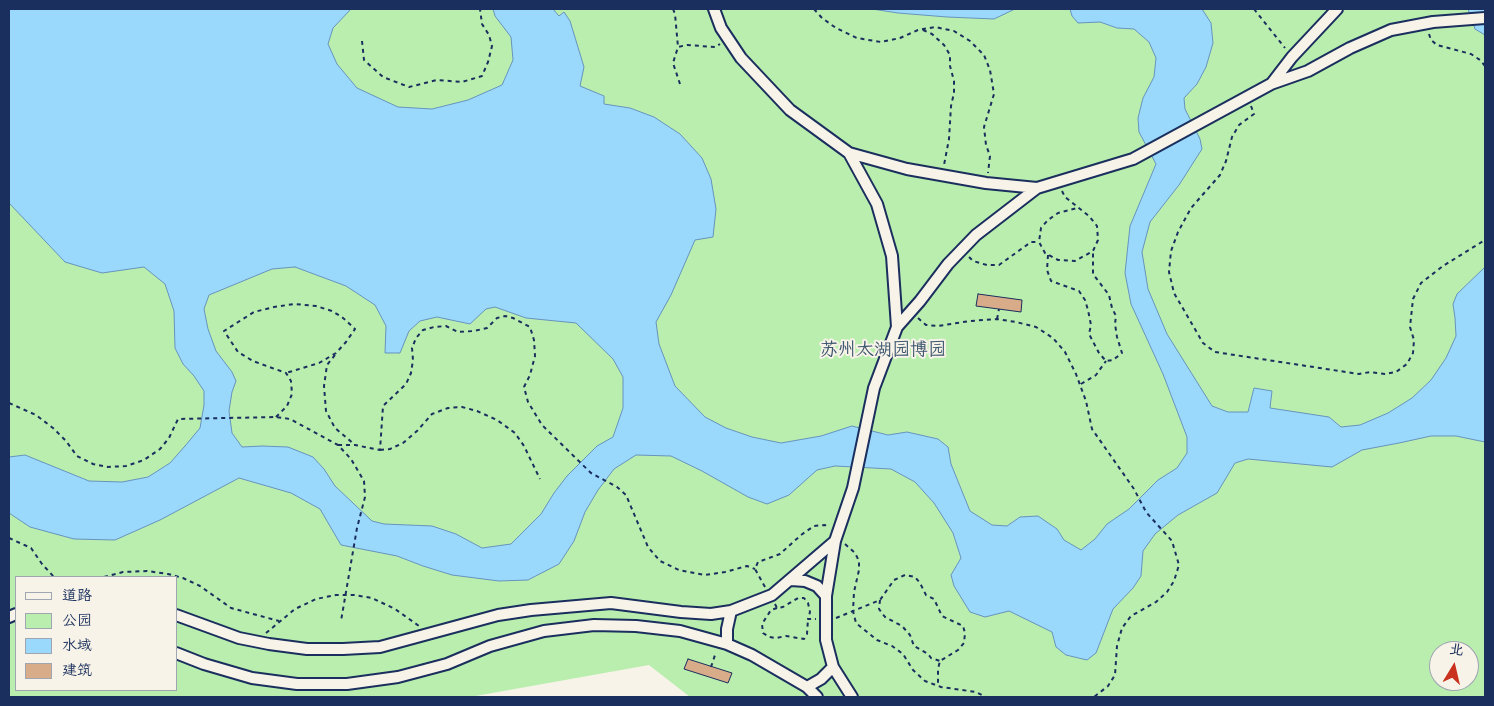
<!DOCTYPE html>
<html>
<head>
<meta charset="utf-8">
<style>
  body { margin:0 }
  #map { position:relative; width:1494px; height:706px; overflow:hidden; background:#f7f3e8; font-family:"Gochi Hand","LXGW WenKai TC",sans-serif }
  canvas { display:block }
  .frame { position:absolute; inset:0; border:10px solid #1b2f5e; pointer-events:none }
  .legend { position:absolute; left:15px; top:576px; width:162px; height:115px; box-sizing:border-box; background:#f7f3e8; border:1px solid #9fa5b1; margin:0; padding:6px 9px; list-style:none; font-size:15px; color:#1b2f5e }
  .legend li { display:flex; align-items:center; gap:10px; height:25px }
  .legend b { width:25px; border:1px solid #9fa5b1 }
  .north { position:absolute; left:1429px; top:641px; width:50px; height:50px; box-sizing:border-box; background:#f7f3e8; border:1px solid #9fa5b1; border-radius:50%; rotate:9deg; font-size:14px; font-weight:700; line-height:20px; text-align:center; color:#1b2f5e }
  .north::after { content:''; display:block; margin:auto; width:18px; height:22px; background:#c8321e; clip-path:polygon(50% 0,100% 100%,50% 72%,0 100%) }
</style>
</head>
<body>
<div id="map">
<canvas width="1494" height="706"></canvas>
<div class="frame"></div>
<ul class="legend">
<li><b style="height:6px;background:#f7f3e8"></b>道路</li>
<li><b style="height:14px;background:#baeeaf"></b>公园</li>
<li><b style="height:14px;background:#9ad8fc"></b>水域</li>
<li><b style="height:14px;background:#d8ab89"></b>建筑</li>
</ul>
<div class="north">北</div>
</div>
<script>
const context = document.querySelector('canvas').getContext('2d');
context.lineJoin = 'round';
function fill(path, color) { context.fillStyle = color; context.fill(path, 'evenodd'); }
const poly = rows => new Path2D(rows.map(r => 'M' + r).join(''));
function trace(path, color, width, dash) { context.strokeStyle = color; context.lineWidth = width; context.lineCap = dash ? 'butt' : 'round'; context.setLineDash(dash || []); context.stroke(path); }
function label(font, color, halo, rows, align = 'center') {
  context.font = font + ' "Gochi Hand","LXGW WenKai TC",sans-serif'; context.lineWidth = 4; context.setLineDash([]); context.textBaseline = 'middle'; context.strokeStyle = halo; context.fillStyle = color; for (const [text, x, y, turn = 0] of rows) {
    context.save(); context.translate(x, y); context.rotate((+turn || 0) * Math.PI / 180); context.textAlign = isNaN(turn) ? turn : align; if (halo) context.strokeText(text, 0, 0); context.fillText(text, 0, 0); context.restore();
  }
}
fill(poly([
  [9,9,1485,9,1485,697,690,697,649,665,470,697,9,697],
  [16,577,176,577,176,690,16,690],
  [1439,651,1469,651,1469,681,1439,681]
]), '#baeeaf');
const water = poly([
  [9,9,351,9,333,28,328,44,337,64,357,88,398,107,432,109,468,100,502,85,513,60,511,37,495,16,493,9,553,9,559,16,564,12,570,21,584,67,580,86,604,96,604,104,630,108,654,117,680,134,702,158,711,179,716,209,713,237,695,240,671,295,656,322,659,344,675,386,705,417,726,428,752,437,781,443,821,436,852,426,888,435,907,432,938,439,948,447,951,464,970,511,992,525,1007,526,1020,517,1038,516,1057,529,1064,540,1081,550,1095,539,1107,524,1129,509,1158,480,1177,468,1187,453,1187,437,1163,374,1131,304,1125,273,1130,226,1156,164,1139,132,1138,118,1143,98,1154,77,1156,58,1149,42,1134,29,1117,28,1100,22,1078,23,1072,16,1070,9,1202,9,1211,23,1213,43,1206,67,1197,84,1184,98,1185,109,1200,139,1202,149,1179,185,1150,222,1142,252,1148,289,1167,334,1212,406,1228,412,1248,412,1254,388,1272,391,1270,408,1329,417,1341,427,1360,425,1388,413,1412,398,1431,380,1446,358,1456,336,1455,318,1453,304,1457,294,1485,267,1485,442,1456,436,1431,436,1399,443,1362,450,1332,467,1248,459,1235,463,1217,493,1178,515,1155,534,1143,551,1141,576,1133,588,1113,609,1096,653,1087,660,1066,655,1056,647,1052,632,1009,611,985,617,970,612,954,586,951,575,961,558,953,533,934,503,915,482,891,469,835,466,817,470,789,495,767,504,748,497,702,471,671,456,636,455,614,469,598,490,585,512,574,541,559,564,528,580,499,581,452,575,423,566,397,556,341,545,320,509,291,493,239,478,160,520,115,540,74,539,30,527,9,513,9,457,25,455,89,481,122,482,148,477,170,463,185,446,200,428,204,405,204,391,194,376,183,364,175,348,174,311,165,284,144,267,102,273,65,262,9,203,9,9],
  [295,267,346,286,375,305,386,326,385,353,400,353,409,331,420,321,437,317,470,324,486,309,495,307,526,318,576,323,613,359,623,377,623,408,613,437,597,446,567,476,554,493,541,514,511,544,482,548,456,534,432,526,384,524,372,521,335,486,324,469,313,457,288,447,262,446,242,447,232,433,229,411,232,392,236,381,232,372,216,351,208,329,204,309,209,295,272,269,295,267],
  [872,9,1015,9,994,19,947,17,898,13,872,9],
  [1468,9,1485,9,1485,35,1475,29,1468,9]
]);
fill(water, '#9ad8fc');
trace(water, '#6794bd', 1);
const building = poly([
  [978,294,1022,300,1021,312,976,306,978,294],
  [688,659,732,673,728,683,684,669,688,659]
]);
fill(building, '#d8ab89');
trace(building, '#1b2f5e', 1);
const street = poly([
  [714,9,721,28,741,58,790,110,849,153,877,204,892,256,897,327,874,388,853,488,835,541,826,596,826,640,833,667,852,697],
  [1272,83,1292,57,1337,9],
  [849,153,907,169,986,183,1037,188,1133,159,1271,84,1308,71,1350,48,1391,30,1433,22,1485,18],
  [897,327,920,301,948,264,976,235,1037,188],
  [791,580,805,581,817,586,826,596],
  [176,615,239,638,269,644,307,649,343,649,380,647,498,615,531,610,611,603,681,612,711,614,731,611],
  [9,617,16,614],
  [727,644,727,629,731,611,772,595,835,541],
  [176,653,204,664,252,678,297,684,347,684,398,677,447,664,490,646,544,631,594,625,636,626,680,631,727,644,752,655,807,687,821,679,833,667],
  [807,687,817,697]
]);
trace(street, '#1b2f5e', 14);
trace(poly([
  [673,9,675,14,678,47],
  [814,9,822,18,836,28,857,38,881,42,900,38,918,30,935,27,954,31,970,41,984,55,990,70,994,94,984,127,986,145,990,156,988,173],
  [1254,9,1285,48],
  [923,30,932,34,944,45,950,55,950,66,954,81,954,93,951,106,949,139,944,165],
  [1429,34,1431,40,1437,45,1471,54,1480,60,1485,66],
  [362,41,364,60,383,77,409,87,437,80,462,82,482,76,488,62,492,46,489,35,482,24,480,9],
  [680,84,673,63,678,47,687,45,715,47,720,44],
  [1251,106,1254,114,1239,125,1232,137,1226,161,1220,175,1191,208,1178,232,1171,251,1169,272,1174,293,1203,343,1215,352,1359,374,1370,372,1385,374,1396,372,1407,364,1413,353,1414,340,1410,327,1413,299,1421,283,1443,266,1485,240],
  [1062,191,1065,197,1089,216,1097,226,1098,240,1093,251,1075,261,1058,260,1045,253,1039,242,1041,228,1048,220,1058,213,1077,208],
  [1048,255,1047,270,1051,281,1079,291,1085,300,1088,310,1091,325,1089,334,1099,353,1106,361,1113,360,1122,353,1117,337,1115,324,1116,316,1112,308,1109,295,1093,274,1093,251],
  [969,257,973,261,987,265,999,265,1031,242,1039,242],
  [918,318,926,325,938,326,970,321,997,319,1016,322,1036,327,1053,338,1065,352,1076,374,1086,401,1092,429,1134,489,1146,512,1172,541,1179,565,1174,581,1167,592,1156,602,1131,616,1122,628,1117,646,1115,675,1108,686,1094,697],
  [997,319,999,309],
  [335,355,327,365,324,386,326,411,335,428,354,444],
  [1081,384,1096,375,1106,361],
  [9,403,36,415,53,428,66,441,77,456,93,464,108,467,126,466,144,460,160,449,169,438,178,419,276,417,290,419,338,445,351,459,364,481,365,497,357,528,341,621],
  [276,417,287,406,292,394,291,381,286,373,253,361,238,352,224,331,254,312,274,307,294,304,316,306,332,311,342,317,355,329,346,342,336,353,319,363,286,373],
  [338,445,355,445,380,450,383,406,406,384,411,373,413,360,412,348,416,338,423,330,434,327,446,326,458,332,474,331,487,328,497,318,505,316,513,318,530,327,534,340,535,356,530,375,524,387,528,402,542,425,591,473,617,487,626,495,648,547,660,561,679,570,705,575,725,572,747,566,755,569],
  [380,450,390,449,403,443,417,431,432,414,448,408,462,407,477,411,497,420,515,433,524,446,540,479],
  [9,538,31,548,42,564,54,577],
  [845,544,855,553,859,561,859,570,854,592,853,611,856,623,877,640,892,646,903,654,913,670,925,681,941,687,976,692,986,697],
  [104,577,123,572,147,571,168,574,183,578,200,586,231,608,279,621],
  [765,587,755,569,758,562,780,554,801,535,814,526,825,525,829,528],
  [880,600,879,609,885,617,902,626,910,635,914,646,928,654,931,658,940,661],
  [775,604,777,608,783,607,798,598,804,598,808,603,810,612,808,619,816,619],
  [777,608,771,610,762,624,763,633,769,637,776,638,786,636,804,639,807,634,808,619],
  [836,618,880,600,894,580,905,575,915,577,920,583,926,595,934,599,942,616,963,626,965,633,964,643,958,650,940,661,938,669,938,686],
  [266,633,295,609,316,599,336,595,354,595,372,598,395,609,419,626],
  [711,667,716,652]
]), '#1b2f5e', 2, [4, 4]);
trace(street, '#f7f3e8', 10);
label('18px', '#3b556e', '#f7f3e8', [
  ["苏州太湖园博园",883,352]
]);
</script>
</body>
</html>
